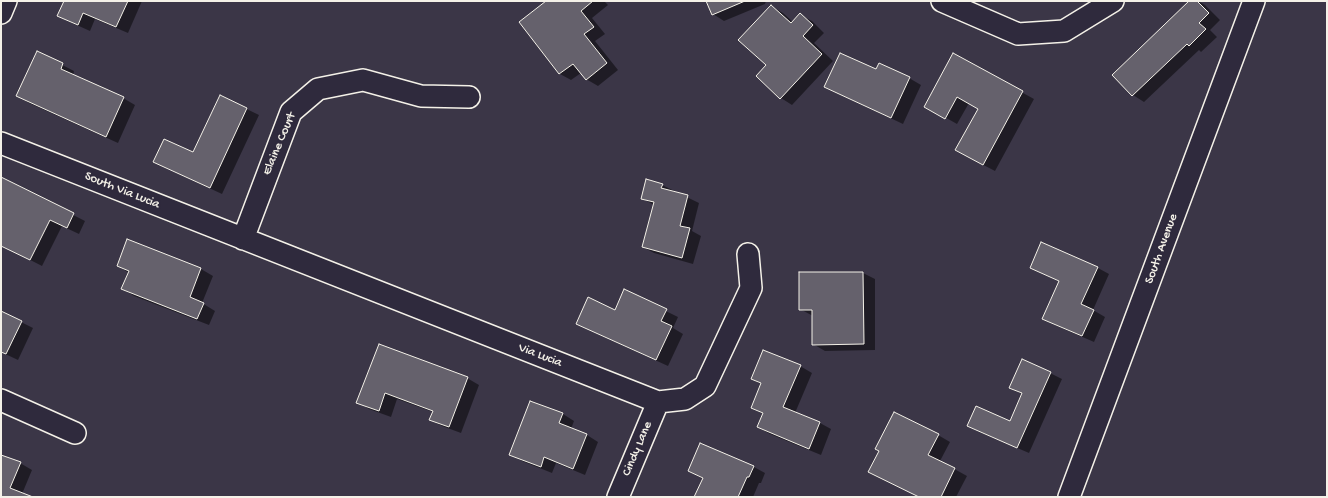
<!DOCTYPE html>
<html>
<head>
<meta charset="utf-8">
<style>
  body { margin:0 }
  #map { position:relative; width:1328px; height:498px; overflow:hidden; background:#3b3647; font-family:"Gochi Hand",sans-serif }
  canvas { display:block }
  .frame { position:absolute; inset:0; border:2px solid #f4f1e8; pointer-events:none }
</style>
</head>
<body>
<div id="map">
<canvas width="1328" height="498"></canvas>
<div class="frame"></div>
</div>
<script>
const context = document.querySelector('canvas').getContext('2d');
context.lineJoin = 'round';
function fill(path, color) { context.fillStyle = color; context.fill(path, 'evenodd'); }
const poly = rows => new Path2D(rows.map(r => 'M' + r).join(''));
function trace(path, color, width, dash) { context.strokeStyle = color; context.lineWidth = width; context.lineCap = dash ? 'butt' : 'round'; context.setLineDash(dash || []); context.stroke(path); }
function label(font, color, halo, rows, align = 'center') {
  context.font = font + ' "Gochi Hand",sans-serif'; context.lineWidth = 4; context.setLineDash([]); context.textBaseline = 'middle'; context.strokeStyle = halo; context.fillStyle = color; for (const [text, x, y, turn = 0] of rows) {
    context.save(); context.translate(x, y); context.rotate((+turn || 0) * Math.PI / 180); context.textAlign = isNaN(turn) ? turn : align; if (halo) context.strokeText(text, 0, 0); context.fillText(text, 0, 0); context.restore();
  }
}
fill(poly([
  [65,1,142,1,128,33,95,19,90,31,70,22,59,16],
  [548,1,604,1,608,5,592,18,605,34,595,41,618,70,598,86,586,79,581,73,571,80,560,74,520,22],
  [707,1,766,1,765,4,724,21,713,14],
  [1190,1,1198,1,1205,5,1220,20,1210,30,1217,37,1201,52,1199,50,1144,102,1133,95],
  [771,6,783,13,793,22,800,15,812,21,824,33,814,43,833,61,792,105,781,98,768,65],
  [37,52,74,71,73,75,123,98,135,105,118,143,29,103,18,96],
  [954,55,1034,99,995,171,968,157,980,109,969,103,957,124,925,106],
  [876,70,909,78,921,85,903,124,837,93,825,87],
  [220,96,259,115,222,194,166,168,193,153],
  [1,178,85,221,79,234,62,226,42,266,1,245],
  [662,185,699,203,692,231,701,236,693,264,654,253,643,247,654,205,642,198],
  [128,240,201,269,213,276,202,303,215,311,209,325,134,296,123,289,129,273,118,266],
  [1031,268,1098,268,1109,274,1093,310,1105,317,1094,342,1055,325,1044,319,1060,282],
  [863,273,875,279,875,350,825,351,813,344,813,316,800,309],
  [625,291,678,317,673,328,683,334,668,366,589,330,577,323,616,311],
  [1,312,33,328,18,360,1,352],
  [379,345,467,378,479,385,461,433,442,426,430,420,433,412,397,399,391,417,369,409,358,402],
  [800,366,812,373,795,413,820,423,831,429,821,455,770,434,758,427,763,414,752,407,761,384,752,379],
  [1050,373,1062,379,1029,453,980,432,969,426,1010,422,1022,394,1010,387],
  [531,402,563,414,574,421,571,429,587,435,598,442,585,475,556,463,552,473,522,461,510,454],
  [938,435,950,442,940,461,967,476,956,497,919,497,870,472],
  [1,456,20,463,32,470,22,494,30,497,1,497],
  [754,467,765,473,761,483,759,483,753,497,695,497,703,479,689,471]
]), '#0007');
const building = poly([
  [64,1,128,1,116,27,83,13,78,25,57,16,64,1],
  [546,1,593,1,581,11,594,27,584,34,607,63,586,80,573,64,559,74,519,22,546,1],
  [706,1,745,1,712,15,706,1],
  [1189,1,1197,1,1209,13,1199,23,1206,29,1189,46,1187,44,1132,96,1112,75,1189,1],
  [771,5,791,23,800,13,813,25,803,36,822,54,780,99,756,76,766,65,738,40,771,5],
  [37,51,63,63,61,69,124,97,106,137,16,96,37,51],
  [840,53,876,69,879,63,910,77,891,118,824,87,840,53],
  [953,53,1023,91,983,165,955,150,978,109,957,97,945,119,924,107,953,53],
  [220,95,247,108,210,188,153,162,164,139,193,152,220,95],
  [1,177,74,213,67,228,50,220,30,260,1,246,1,177],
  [646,179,663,184,661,188,688,195,680,226,690,228,682,258,642,247,654,202,641,199,646,179],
  [127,239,201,268,190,297,204,303,197,319,121,289,129,271,117,266,127,239],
  [1041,242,1098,267,1081,304,1094,310,1082,336,1042,319,1059,281,1030,268,1041,242],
  [799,272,863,272,864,344,812,345,812,310,799,310,799,272],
  [624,289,667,309,661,321,672,326,656,360,576,324,588,297,615,310,624,289],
  [1,311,22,321,6,354,1,352,1,311],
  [379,344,468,377,449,427,429,420,433,411,385,393,379,411,356,403,379,344],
  [763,350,801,365,783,407,820,422,809,449,757,427,763,413,751,408,761,383,751,379,763,350],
  [1022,359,1051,372,1017,448,967,426,976,406,1010,421,1022,393,1009,388,1022,359],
  [530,401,563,413,559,423,587,434,573,469,544,457,541,467,509,455,530,401],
  [894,412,939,434,928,455,955,468,941,497,919,497,868,472,879,451,875,449,894,412],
  [700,443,754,466,749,477,747,477,738,497,694,497,703,478,688,471,700,443],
  [1,455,21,462,10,488,33,497,1,497,1,455]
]);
fill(building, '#65616c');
trace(building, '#f4f1e8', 1);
const minor = poly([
  [942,1,1018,34,1064,31,1113,1],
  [1,13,6,1],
  [1,143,658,402,685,399,705,386,751,288,748,254],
  [243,239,291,112,318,89,363,80,421,96,469,97],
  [1,400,75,433],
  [618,497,658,402],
  [1069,497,1254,1]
]);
trace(minor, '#f4f1e8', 24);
trace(minor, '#2f2a3d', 21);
label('13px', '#f4f1e8', '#2f2a3d', [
  ["Elaine Court",280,144,-67],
  ["South Via Lucia",122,191,22],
  ["South Avenue",1162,249,-70],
  ["Via Lucia",540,356,21],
  ["Cindy Lane",638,449,-67]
]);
</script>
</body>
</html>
